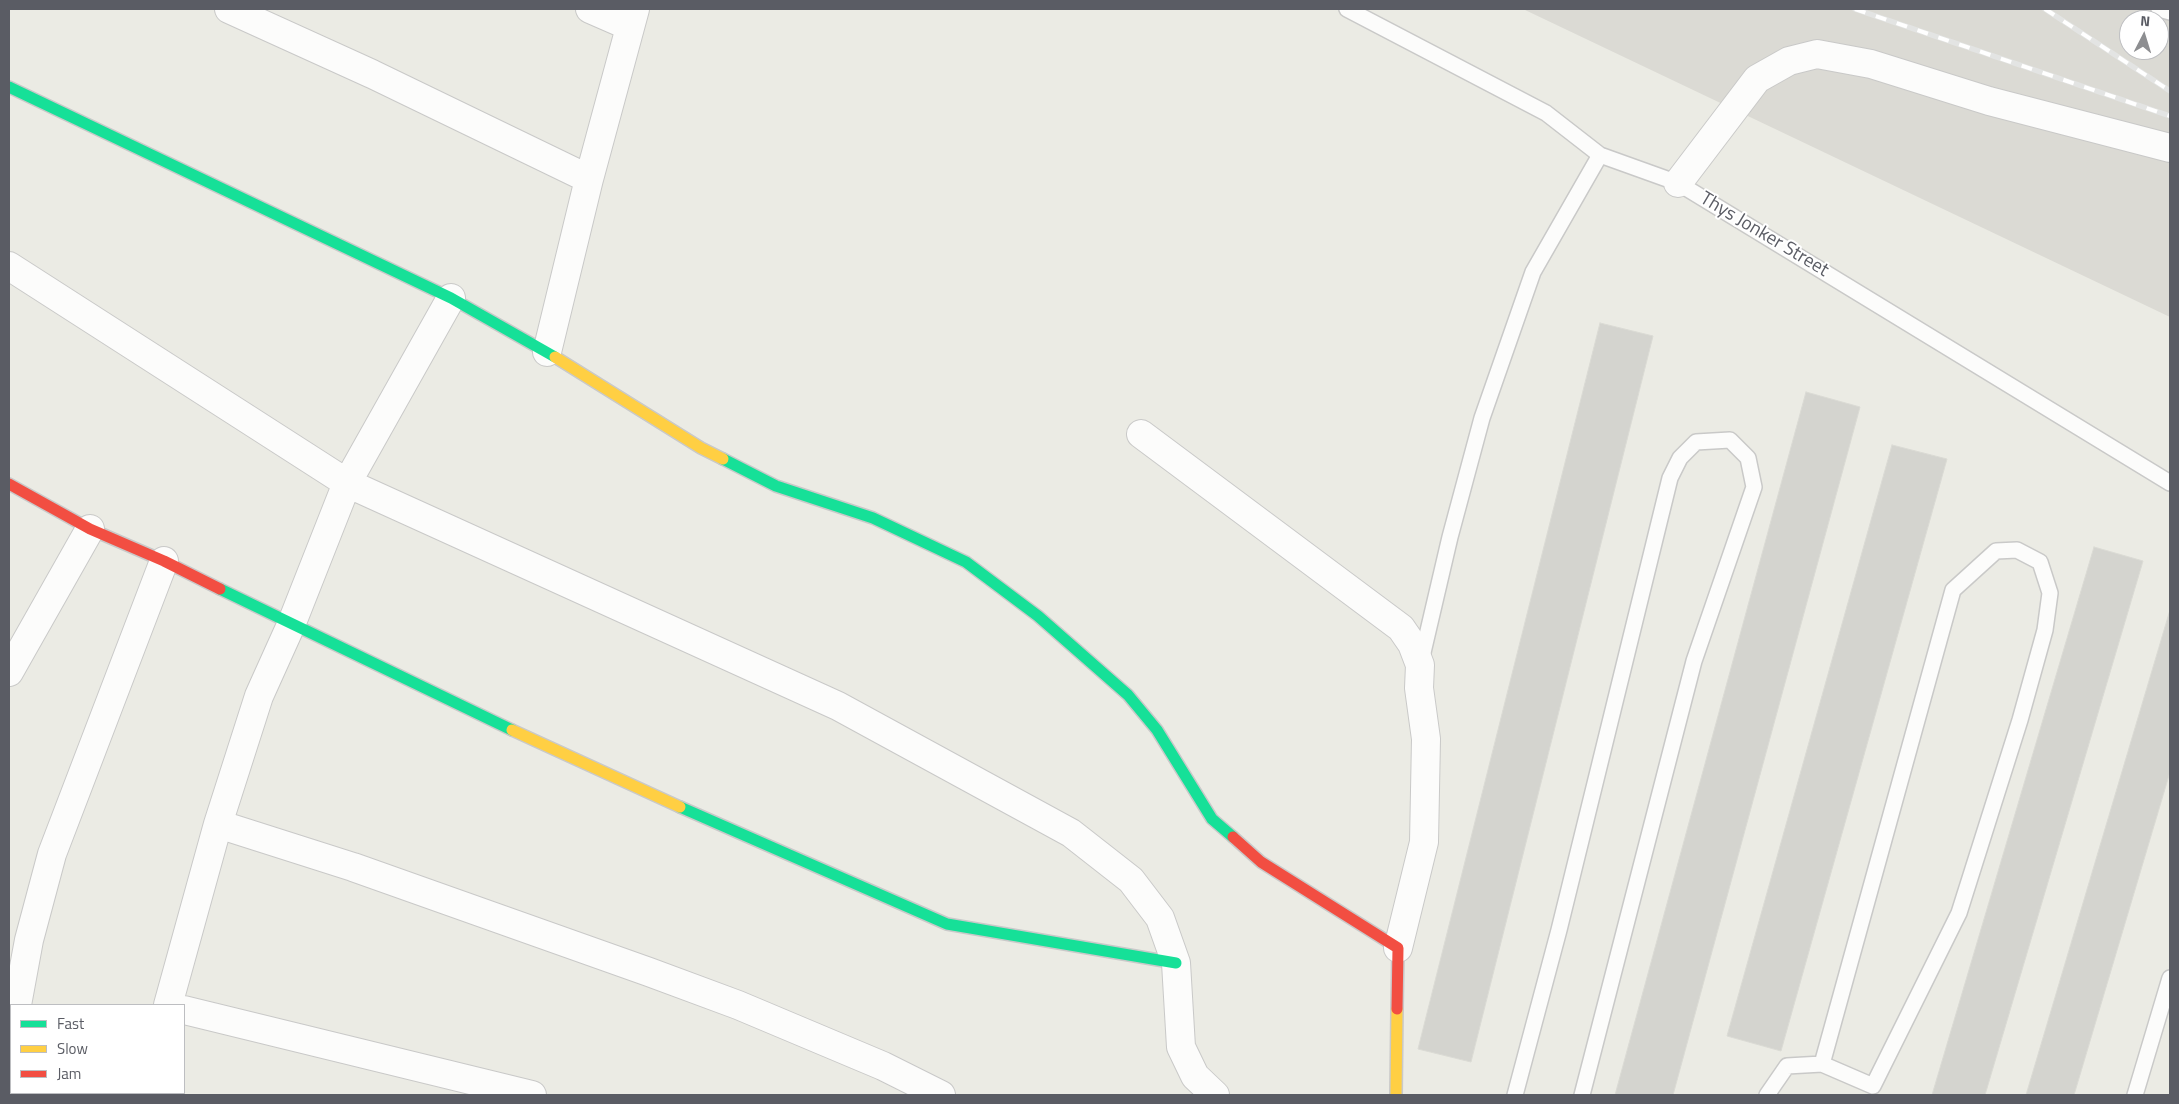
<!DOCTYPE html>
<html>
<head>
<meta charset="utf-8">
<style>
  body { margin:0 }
  #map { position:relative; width:2179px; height:1104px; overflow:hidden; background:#ebebe4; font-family:"Titillium Web",sans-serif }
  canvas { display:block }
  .frame { position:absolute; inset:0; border:10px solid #5a5c64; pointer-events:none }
  .legend { position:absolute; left:10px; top:1004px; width:175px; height:90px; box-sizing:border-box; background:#fff; border:1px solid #bdbec1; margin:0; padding:6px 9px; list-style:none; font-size:15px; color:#5a5c64 }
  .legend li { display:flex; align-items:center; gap:10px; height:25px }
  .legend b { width:25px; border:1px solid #bdbec1 }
  .north { position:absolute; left:2119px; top:10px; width:50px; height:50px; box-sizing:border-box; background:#fff; border:1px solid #bdbec1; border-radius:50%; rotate:5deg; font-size:14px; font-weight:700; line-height:20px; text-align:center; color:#5a5c64 }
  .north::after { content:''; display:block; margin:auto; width:18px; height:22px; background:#8d8e91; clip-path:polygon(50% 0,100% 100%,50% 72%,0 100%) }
</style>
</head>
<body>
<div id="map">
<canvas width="2179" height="1104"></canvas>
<div class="frame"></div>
<ul class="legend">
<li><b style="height:6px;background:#16e098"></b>Fast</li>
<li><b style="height:6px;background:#ffcf43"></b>Slow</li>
<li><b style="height:6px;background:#f24e42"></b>Jam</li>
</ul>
<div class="north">N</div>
</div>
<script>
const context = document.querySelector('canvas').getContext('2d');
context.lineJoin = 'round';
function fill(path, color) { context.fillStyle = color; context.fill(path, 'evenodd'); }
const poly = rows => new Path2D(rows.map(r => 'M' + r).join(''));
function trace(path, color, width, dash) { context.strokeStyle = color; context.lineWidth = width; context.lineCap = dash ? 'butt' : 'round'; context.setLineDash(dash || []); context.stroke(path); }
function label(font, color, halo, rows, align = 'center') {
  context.font = font + ' "Titillium Web",sans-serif'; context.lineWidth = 4; context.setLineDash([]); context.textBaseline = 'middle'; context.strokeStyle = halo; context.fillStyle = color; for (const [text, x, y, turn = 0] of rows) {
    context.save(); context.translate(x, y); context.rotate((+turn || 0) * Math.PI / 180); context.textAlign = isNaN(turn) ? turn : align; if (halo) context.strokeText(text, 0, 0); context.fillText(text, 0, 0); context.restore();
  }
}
fill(poly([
  [1523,9,2170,9,2170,317],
  [2129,20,2159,20,2159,50,2129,50]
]), '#dbdad4');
const building = poly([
  [1600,323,1653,336,1471,1062,1418,1049,1600,323],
  [1806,392,1860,407,1673,1095,1615,1095,1806,392],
  [1892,445,1947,459,1781,1051,1727,1036,1892,445],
  [2094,547,2143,561,1985,1095,1932,1095,2094,547],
  [2170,610,2170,772,2074,1095,2026,1095,2170,610]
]);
fill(building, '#d4d4cf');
trace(building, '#dadad4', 1);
const lane = poly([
  [1347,9,1546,113,1600,155,1678,183,2170,483],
  [2159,9,2170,12],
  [1421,661,1450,537,1482,418,1533,272,1600,155],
  [1515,1095,1559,930,1670,478,1680,458,1696,442,1730,440,1748,458,1754,487,1694,661,1582,1095],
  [1767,1095,1787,1066,1822,1064,1873,1086,1959,913,2020,720,2045,630,2050,593,2040,562,2017,550,1996,551,1953,590,1822,1064],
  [2135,1095,2170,978]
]);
const street = poly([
  [229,9,372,74,589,179],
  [590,9,629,26],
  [1678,183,1757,79,1789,61,1817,54,1871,64,1989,101,2170,148],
  [9,266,347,483,838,706,1071,833,1131,880,1160,918,1176,963,1181,1047,1195,1076,1215,1095],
  [547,352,589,179,635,9],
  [1141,434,1401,628,1412,644,1420,665,1419,688,1426,739,1424,842,1398,948],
  [9,672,90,529],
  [218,824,353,867,649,972,738,1005,883,1066,941,1095],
  [17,1005,29,940,52,854,164,561],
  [168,1005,218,824,259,696,291,625,347,483,451,298],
  [184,1010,532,1095],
  [9,1050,11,1036],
  [145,1095,146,1093]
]);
const fast = poly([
  [9,87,451,298,555,357],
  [723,459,776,486,873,518,966,562,1038,616,1128,695,1157,730,1212,819,1233,837],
  [220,589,512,730],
  [680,807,947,924,1176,963]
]);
const slow = poly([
  [555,357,701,448,723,459],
  [512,730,680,807],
  [1396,1095,1397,1009]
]);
const jam = poly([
  [9,484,90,529,164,561,220,589],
  [1233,837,1261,862,1398,948,1397,1009]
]);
trace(lane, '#c9c9c8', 18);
trace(street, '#c9c9c8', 30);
trace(fast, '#c9c9c9', 14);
trace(slow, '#c9c9c9', 14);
trace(jam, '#c9c9c9', 14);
trace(lane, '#fcfcfb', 15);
trace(street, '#fcfcfb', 28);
trace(fast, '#16e098', 11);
trace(slow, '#ffcf43', 11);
trace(jam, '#f24e42', 11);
const rail = poly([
  [1855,9,2170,116],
  [2045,9,2170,91]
]);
trace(rail, '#e3e4e3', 5.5);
trace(rail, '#fff', 4, [11]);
label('19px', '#5a5c64', '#fff', [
  ["Thys Jonker Street",1764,235,31]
]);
</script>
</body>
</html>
